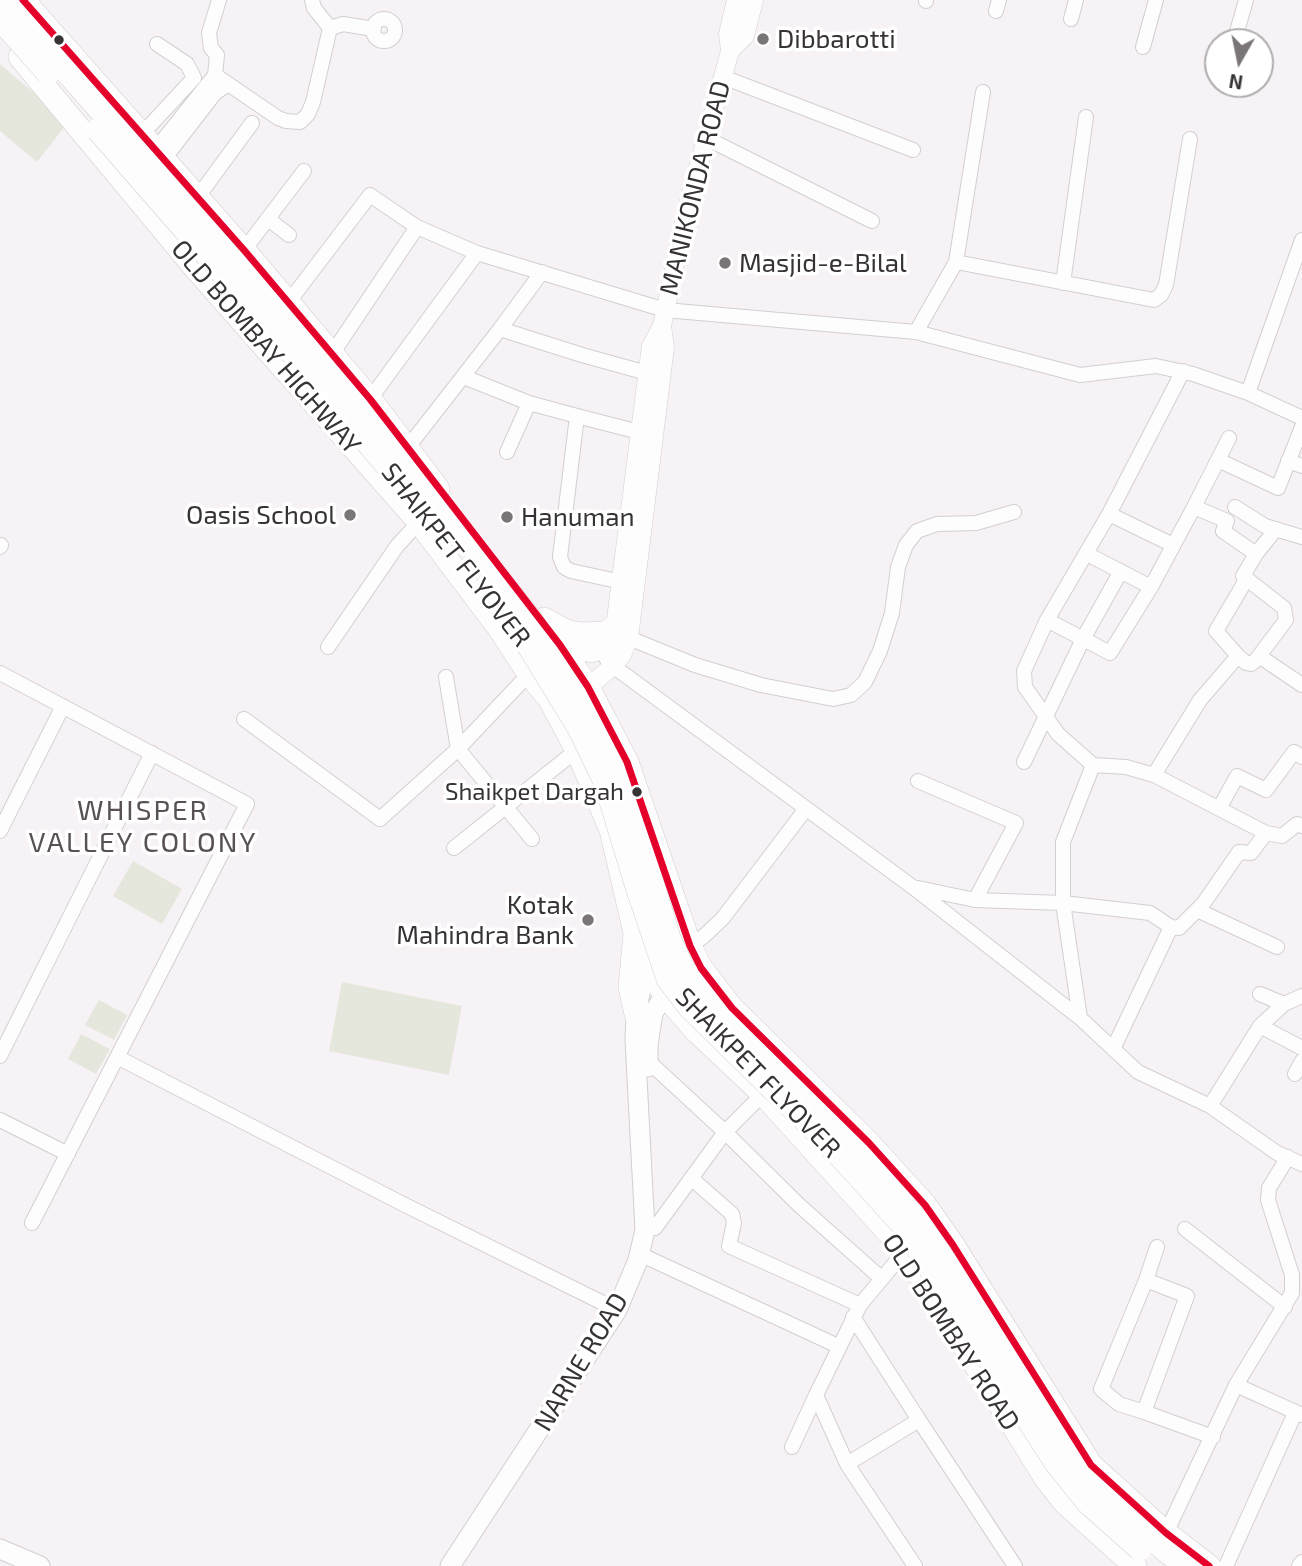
<!DOCTYPE html>
<html>
<head>
<meta charset="utf-8">
<style>
  body { margin:0 }
  #map { position:relative; width:1302px; height:1566px; overflow:hidden; background:#f7f2f5; font-family:"Exo 2",sans-serif }
  canvas { display:block }
  .north { position:absolute; left:1204px; top:28px; width:70px; height:70px; box-sizing:border-box; background:#fff; border:2px solid #afadae; border-radius:50%; rotate:189deg; font-size:19px; font-weight:700; line-height:28px; text-align:center; color:#373335 }
  .north::after { content:''; display:block; margin:auto; width:24px; height:32px; background:#7a7678; clip-path:polygon(50% 0,100% 100%,50% 72%,0 100%) }
</style>
</head>
<body>
<div id="map">
<canvas width="1302" height="1566"></canvas>
<div class="north">N</div>
</div>
<script>
const context = document.querySelector('canvas').getContext('2d');
context.lineJoin = 'round';
function fill(path, color) { context.fillStyle = color; context.fill(path, 'evenodd'); }
const poly = rows => new Path2D(rows.map(r => 'M' + r).join(''));
function trace(path, color, width, dash) { context.strokeStyle = color; context.lineWidth = width; context.lineCap = dash ? 'butt' : 'round'; context.setLineDash(dash || []); context.stroke(path); }
function label(font, color, halo, rows, align = 'center') {
  context.font = font + ' "Exo 2",sans-serif'; context.lineWidth = 7; context.setLineDash([]); context.textBaseline = 'middle'; context.strokeStyle = halo; context.fillStyle = color; for (const [text, x, y, turn = 0] of rows) {
    context.save(); context.translate(x, y); context.rotate((+turn || 0) * Math.PI / 180); context.textAlign = isNaN(turn) ? turn : align; if (halo) context.strokeText(text, 0, 0); context.fillText(text, 0, 0); context.restore();
  }
}
fill(poly([
  [0,64,68,122,37,162,0,131],
  [133,861,182,889,162,924,113,896],
  [342,982,462,1006,449,1075,329,1051],
  [99,1000,127,1015,114,1040,85,1025],
  [81,1034,110,1049,96,1074,68,1059]
]), '#e6e7dc');
const minor = poly([
  [312,0,314,8,330,28],
  [926,1,926,0],
  [996,11,999,0],
  [1071,19,1076,0],
  '373 30a11 11 0 1 1 22 0a11 11 0 1 1-22 0Z',
  [330,28,343,24,374,29],
  [1234,42,1246,0],
  [1143,47,1156,0],
  [215,75,278,118,286,121,300,122,308,114,313,102,330,28],
  [723,77,913,150],
  [142,134,194,78,187,64,157,44],
  [706,138,872,221],
  [155,150,215,75,217,55,211,48,209,33,219,0],
  [164,159,215,93,227,85],
  [197,198,252,123],
  [268,219,289,235],
  [244,250,304,171],
  [956,262,1154,300,1161,295,1166,285,1190,139],
  [1063,283,1086,117],
  [288,303,370,195,417,227,477,253,665,310,916,332,1080,375,1156,366,1193,374,1248,393,1302,418],
  [500,329,542,272],
  [916,332,956,262,983,92],
  [332,354,417,227],
  [1183,371,1109,514,1047,620,1024,671,1025,687,1058,734,1093,765,1126,767,1154,775,1266,833,1282,836,1297,824,1302,826],
  [464,377,529,403,577,416],
  [1248,393,1302,240],
  [370,399,477,253],
  [408,447,500,329,582,355,647,373],
  [507,452,529,403],
  [1218,460,1278,488,1302,427],
  [1288,461,1302,466],
  [1194,507,1227,521,1223,531,1256,554],
  [1235,507,1265,526,1302,537],
  [1109,514,1173,545],
  [0,547,1,545],
  [1087,554,1151,587],
  [622,582,571,571,564,567,560,557,577,416,639,432],
  [1047,620,1110,653,1151,587,1194,507,1229,438],
  [629,638,695,665,761,685,833,699,851,695,865,682,880,651,892,613,898,567,906,545,917,531,937,524,976,523,1014,512],
  [328,647,397,546,419,522],
  [603,650,607,660,613,666,914,888,1080,1018,1138,1072,1210,1106],
  [1238,656,1216,631,1246,580],
  [1259,656,1302,685],
  [0,673,247,804,32,1223],
  [446,677,458,749,532,839],
  [244,719,380,819,458,749,529,674],
  [1024,762,1083,639,1121,571],
  [1154,775,1200,700,1238,656,1246,663,1251,664,1256,660,1286,620,1284,608,1243,576,1256,554,1276,529],
  [918,781,1016,823,975,900],
  [1220,807,1237,776,1266,790,1294,752,1302,757],
  [0,831,63,706],
  [454,848,577,750],
  [918,888,975,900,1063,903,1150,913,1171,927,1179,928,1203,904,1239,852,1251,853,1266,833],
  [1197,910,1277,947],
  [690,946,704,936,723,918,805,810],
  [1260,994,1284,1004],
  [1302,996,1284,1004,1260,1026,1210,1106,1277,1153,1302,1164],
  [1080,1018,1063,903,1063,842,1093,765],
  [1260,1026,1302,1048],
  [1113,1049,1171,927],
  [0,1056,152,753],
  [117,1057,403,1204,617,1310],
  [648,1061,725,1132,800,1206,881,1278],
  [1295,1074,1302,1061],
  [0,1120,68,1154],
  [691,1178,732,1214,734,1223,729,1246,860,1305],
  [655,1228,725,1132,763,1094],
  [1185,1229,1285,1307],
  [905,1251,860,1305,816,1395,847,1464,915,1566],
  [646,1257,838,1346],
  [1146,1280,1187,1296,1144,1412,1213,1437],
  [1236,1385,1292,1293,1292,1275,1268,1200,1269,1188,1288,1157],
  [1144,1412,1119,1404,1101,1389,1146,1280,1157,1247],
  [919,1420,1015,1566],
  [792,1447,816,1395],
  [847,1464,919,1420,853,1317],
  [1166,1533,1236,1385,1302,1415],
  [1226,1566,1295,1413],
  [1299,1566,1302,1562]
]);
const tertiary = poly([
  [730,51,745,36,754,0],
  [560,645,573,651,592,653,603,650,614,635,651,346,662,326,686,212,730,51,728,34,736,0],
  [588,687,613,666,622,655,629,638,665,347,662,326]
]);
const secondary = poly([
  [648,1067,648,1045,653,1013,665,995],
  [0,1549,40,1566],
  [450,1566,617,1310,638,1260,645,1230,635,1040,636,1014,642,984,650,970,662,963]
]);
const primary = poly([
  [23,0,244,250,370,399,438,489],
  [20,57,196,269,419,522,499,628,529,674,550,700,577,750,611,830,635,933,650,970,665,995,695,1030,763,1094,905,1251,1046,1479,1064,1502,1135,1566],
  [544,619,568,632,582,634,606,633,616,625],
  [544,622,588,687,627,762,690,946,701,968,732,1008,869,1143,925,1205,953,1245,1091,1465,1166,1533,1209,1566],
  [635,934,630,987,636,1014]
]);
trace(minor, '#d2cfd1', 16);
trace(tertiary, '#d2cfd1', 19);
trace(secondary, '#d2cfd1', 21);
trace(primary, '#d2cfd1', 24);
trace(minor, '#fefdfe', 14);
trace(tertiary, '#fefdfe', 18);
trace(secondary, '#fefdfe', 19);
trace(primary, '#fefdfe', 23);
const primaryBridge = poly([
  [3,0,327,367,530,618,599,728,620,777,669,938,683,968,733,1028,776,1067,847,1139,918,1221,991,1329,1070,1456,1101,1493,1144,1533,1185,1566],
  [1,20,48,73],
  [98,130,305,368,393,473],
  [497,600,512,619,579,728,605,782,637,887,668,979,690,1008,826,1141,901,1223,1056,1463,1088,1503,1140,1549]
]);
trace(primaryBridge, '#d2cfd1', 24, []);
trace(primaryBridge, '#fefdfe', 23);
trace(poly([
  [23,0,244,250,370,399,560,645,588,687,627,762,690,946,701,968,732,1008,869,1143,925,1205,953,1245,1091,1465,1166,1533,1209,1566]
]), '#e4002b', 7);
for (const [x, y, r, color] of [
  [763,39,7,"#7a7678"],
  [59,40,6,"#373335"],
  [725,263,7,"#7a7678"],
  [350,515,7,"#7a7678"],
  [507,517,7,"#7a7678"],
  [637,792,6,"#373335"],
  [588,920,7,"#7a7678"]
]) { const dot = new Path2D(); dot.arc(x, y, r, 0, 2 * Math.PI); context.fillStyle = color; context.fill(dot); trace(dot, '#fff', 2.5); }
label('24px', '#373335', '#fff', [
  ["Shaikpet Dargah",624,792]
], 'right');
label('26px', '#373335', '#fff', [
  ["Dibbarotti",777,39],
  ["Masjid-e-Bilal",739,263],
  ["Oasis School",336,515,"right"],
  ["Hanuman",521,517],
  ["Kotak",574,905,"right"],
  ["Mahindra Bank",574,935,"right"]
], 'left');
label('26px', '#373335', '#fff', [
  ["MANIKONDA ROAD",695,188,-76],
  ["OLD BOMBAY HIGHWAY",266,347,49],
  ["SHAIKPET FLYOVER",456,555,52],
  ["SHAIKPET FLYOVER",758,1073,46],
  ["OLD BOMBAY ROAD",951,1332,57],
  ["NARNE ROAD",581,1362,-59]
]);
context.letterSpacing = '2px';
label('28px', '#585155', '#fff', [
  ["WHISPER",143,811],
  ["VALLEY COLONY",143,843]
]);
context.letterSpacing = '0px';
</script>
</body>
</html>
